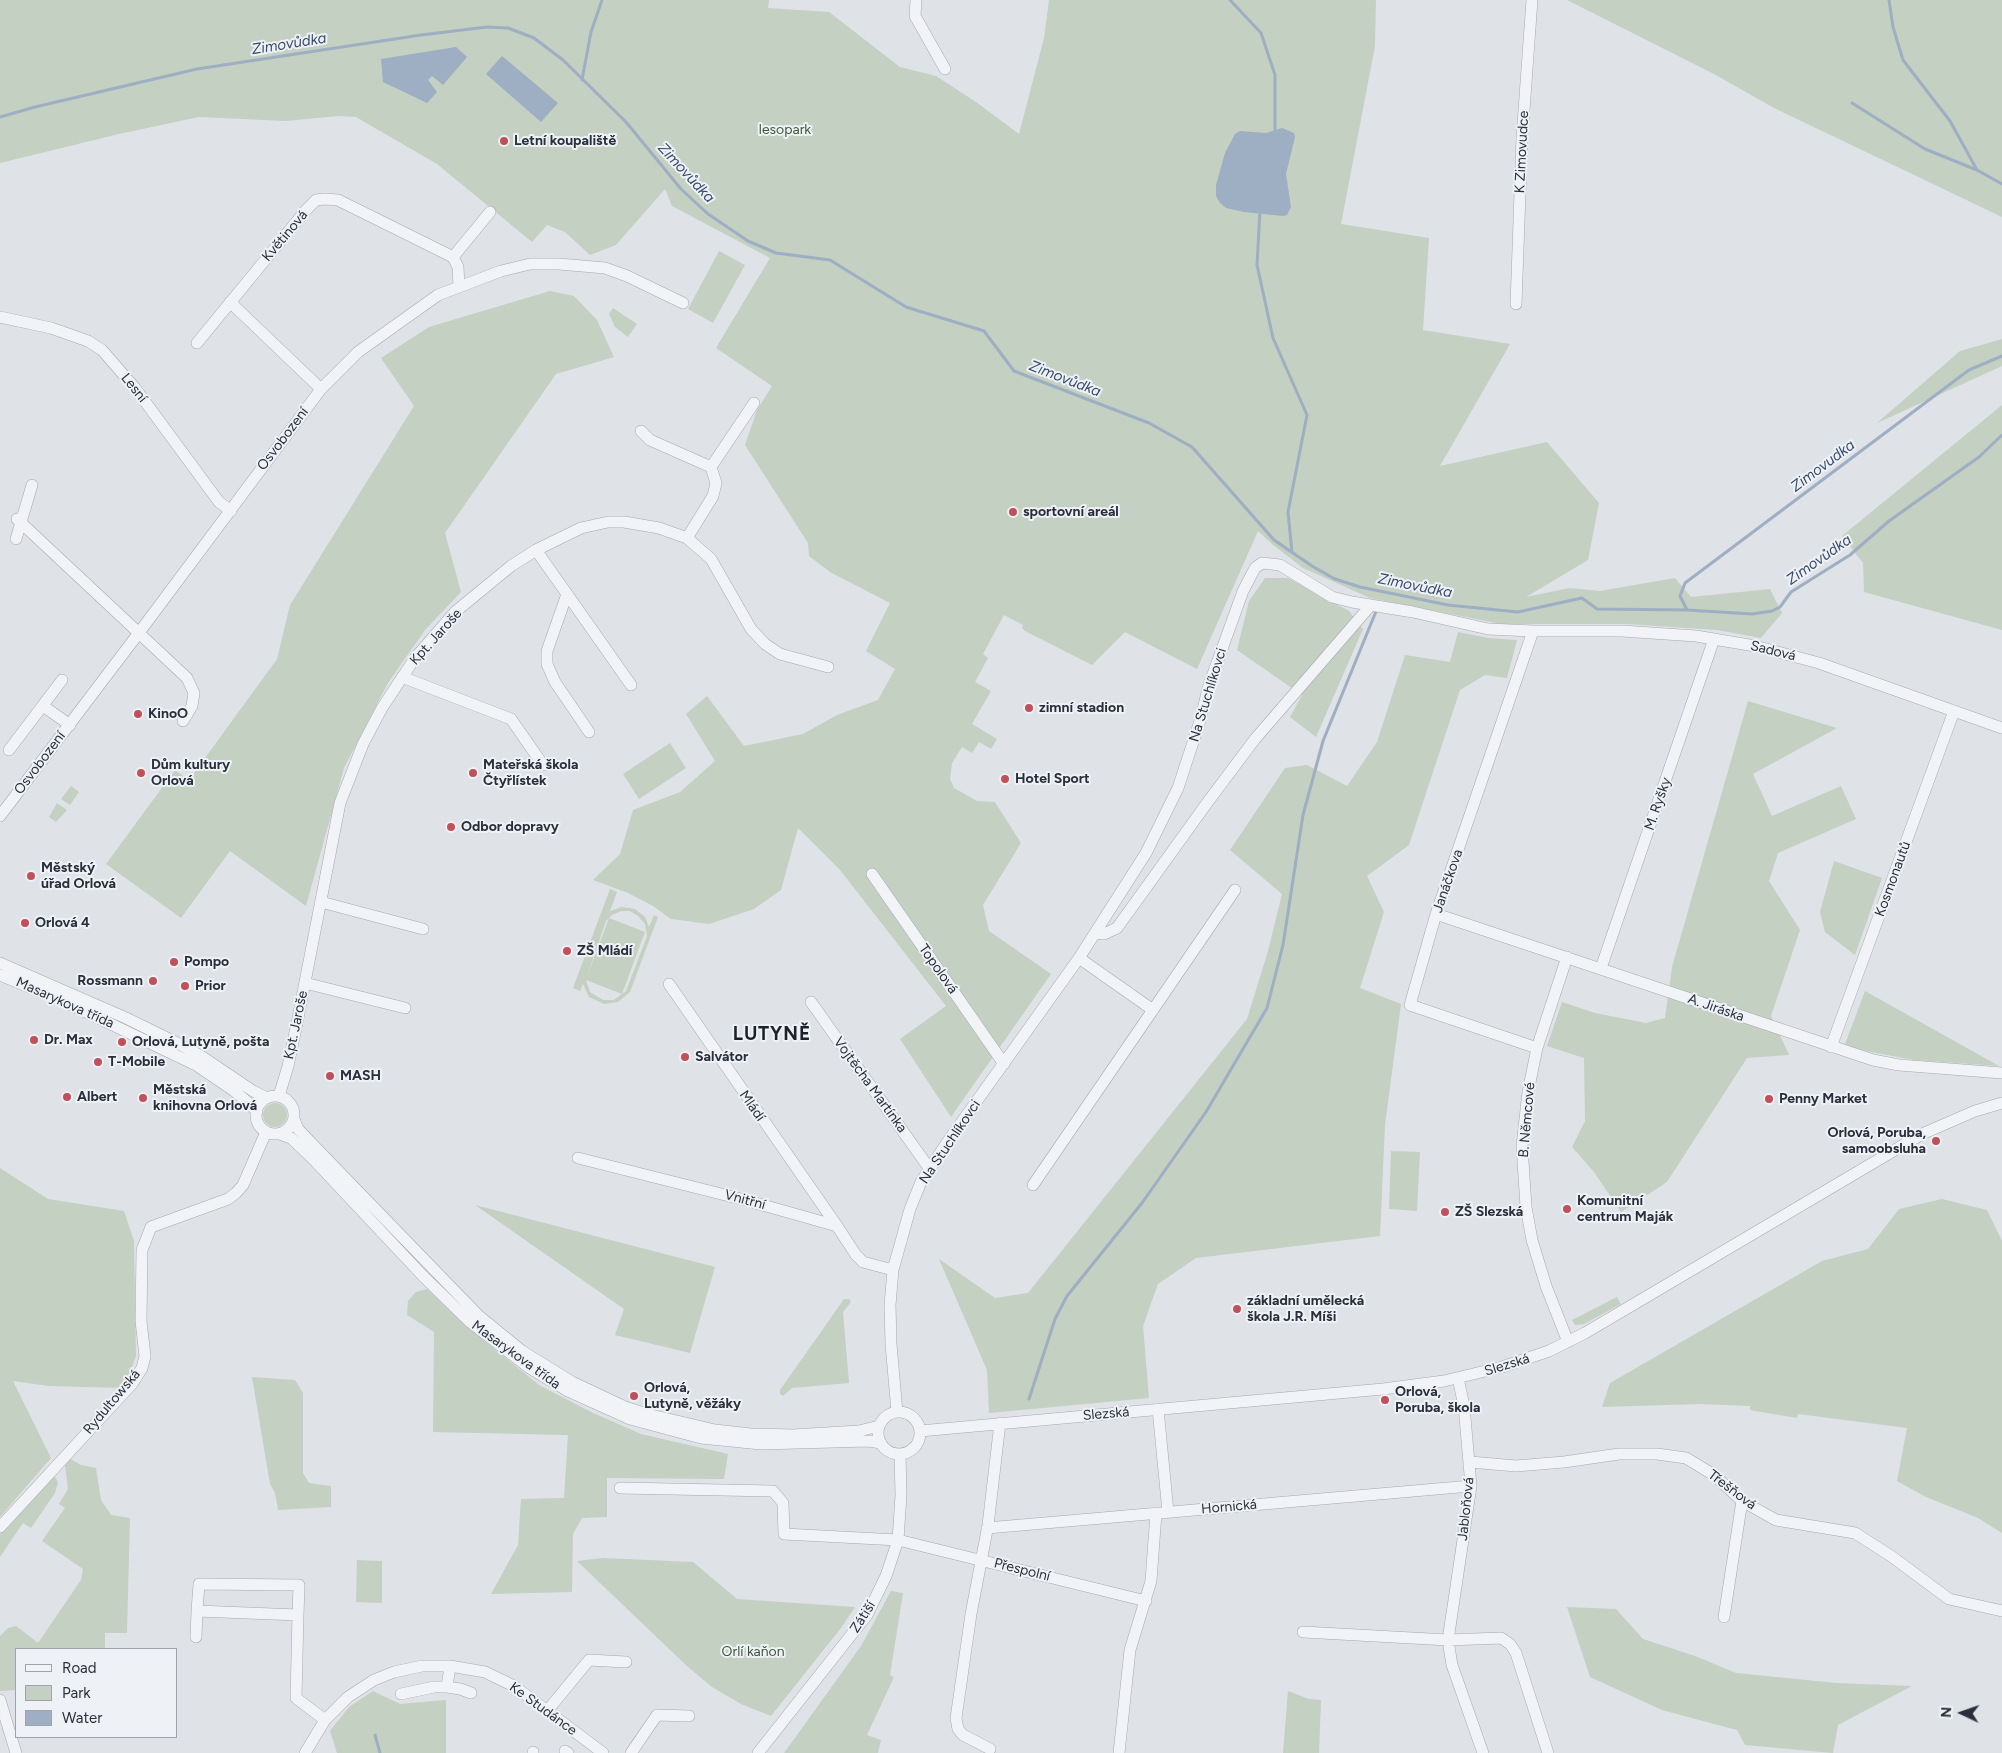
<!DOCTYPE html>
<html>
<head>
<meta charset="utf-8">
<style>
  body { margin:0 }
  #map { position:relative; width:2002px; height:1753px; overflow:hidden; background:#dfe2e7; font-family:Figtree,sans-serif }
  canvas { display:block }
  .legend { position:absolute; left:15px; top:1648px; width:162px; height:90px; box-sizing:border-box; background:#eef1f5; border:1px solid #a0a3ab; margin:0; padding:6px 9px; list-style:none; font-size:15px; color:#2a2f3c }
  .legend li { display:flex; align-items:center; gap:10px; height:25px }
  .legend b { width:25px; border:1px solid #a0a3ab }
  .north { position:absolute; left:1937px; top:1688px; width:50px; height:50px; -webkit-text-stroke:4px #eef1f5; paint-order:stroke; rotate:273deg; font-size:14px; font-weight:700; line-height:20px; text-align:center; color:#2a2f3c }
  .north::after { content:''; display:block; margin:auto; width:18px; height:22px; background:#2a2f3c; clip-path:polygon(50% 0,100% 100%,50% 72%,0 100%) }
</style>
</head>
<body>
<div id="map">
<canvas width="2002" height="1753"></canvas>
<ul class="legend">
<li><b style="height:6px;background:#f2f3f6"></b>Road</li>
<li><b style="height:14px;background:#c4d0c1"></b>Park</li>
<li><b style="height:14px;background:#9eaec3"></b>Water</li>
</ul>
<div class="north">N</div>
</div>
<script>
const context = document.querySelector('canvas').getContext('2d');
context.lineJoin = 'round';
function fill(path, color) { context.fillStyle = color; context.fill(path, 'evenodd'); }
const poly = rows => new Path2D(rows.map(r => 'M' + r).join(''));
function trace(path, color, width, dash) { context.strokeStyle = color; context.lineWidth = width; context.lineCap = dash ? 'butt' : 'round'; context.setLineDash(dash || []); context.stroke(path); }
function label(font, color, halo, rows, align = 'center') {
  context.font = font + ' Figtree,sans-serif'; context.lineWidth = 4; context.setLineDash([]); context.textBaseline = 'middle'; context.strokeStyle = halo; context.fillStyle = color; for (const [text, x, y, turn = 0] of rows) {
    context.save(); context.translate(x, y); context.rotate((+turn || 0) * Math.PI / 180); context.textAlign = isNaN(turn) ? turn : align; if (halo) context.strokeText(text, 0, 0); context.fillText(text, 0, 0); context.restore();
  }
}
fill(poly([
  [0,0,769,0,768,8,829,12,900,67,936,76,976,102,1019,134,1044,38,1049,0,1376,0,1375,46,1341,224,1429,238,1423,330,1510,344,1440,466,1547,442,1599,503,1588,560,1526,597,1570,588,1600,591,1675,578,1691,597,1770,589,1782,613,1761,638,1717,630,1627,624,1501,624,1370,598,1303,568,1272,544,1258,531,1197,669,1125,632,1092,665,1025,631,1022,628,1023,625,1004,615,983,654,988,658,975,682,991,691,972,724,997,739,991,749,979,742,972,753,962,747,952,763,950,779,954,788,977,801,995,802,1021,843,983,905,989,931,1051,974,951,1117,900,1039,946,1006,840,870,798,828,781,890,754,909,709,924,671,919,653,906,628,893,593,880,620,854,633,810,680,792,715,761,686,714,707,696,744,746,803,734,837,715,878,700,895,669,866,651,890,603,830,572,809,556,808,543,745,445,757,410,772,386,716,348,770,258,672,206,665,189,616,245,590,255,565,232,547,225,532,242,437,164,356,117,338,116,286,121,199,117,119,134,0,163],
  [1567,0,2002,0,2002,217,1774,108,1714,74],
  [719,251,745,265,713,323,688,309],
  [550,291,574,296,597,320,614,357,556,374,445,533,461,592,425,630,388,683,344,768,306,906,230,851,181,918,106,864,175,770,189,780,277,659,290,605,414,406,381,358,429,327],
  [613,308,637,324,628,337,615,327,609,314],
  [2002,339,2002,366,1877,423,1960,351],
  [2002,405,2002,630,1864,592,1863,563,1842,536],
  [1265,578,1288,578,1349,611,1363,629,1316,737,1290,717,1302,695,1237,650,1249,601],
  [1458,632,1488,638,1517,640,1507,678,1485,675,1460,690,1409,845,1367,876,1384,912,1360,988,1401,1004,1385,1125,1380,1236,1196,1258,1158,1284,1143,1326,1149,1398,989,1413,987,1370,939,1259,995,1298,1028,1293,1247,1019,1268,951,1282,894,1230,850,1285,768,1307,765,1347,786,1377,742,1405,655,1450,662],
  [1748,701,1837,728,1753,774,1772,816,1841,786,1856,819,1778,853,1769,881,1800,930,1771,1016,1789,1055,1747,1058,1667,1182,1621,1212,1594,1172,1572,1147,1585,1121,1584,1058,1547,1046,1562,1002,1595,1013,1646,1023,1665,1018,1672,967],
  [670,743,686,768,639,799,623,774],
  [71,786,79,792,70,805,61,799],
  [57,803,67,810,56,822,49,817],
  [1834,861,1882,878,1855,955,1825,932,1820,912],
  [610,889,617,892,610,911,622,907,635,909,645,917,649,927,654,915,658,917,630,992,618,1002,604,1004,589,997,583,984,580,991,573,988],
  [621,911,630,911,638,916,645,924,647,936,626,991,614,1000,603,1000,590,992,586,980,622,994,645,932,609,918,586,979,606,921,612,915],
  [1865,991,1999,1066,1914,1060,1844,1047],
  '263 1115a12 12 0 1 1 24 0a12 12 0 1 1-24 0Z',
  [1391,1151,1420,1152,1417,1211,1389,1209],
  [0,1168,48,1199,124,1211,134,1241,136,1356,124,1388,49,1386,13,1381,51,1458,0,1517],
  [1942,1199,1987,1210,2002,1241,2002,1533,1978,1518,1926,1497,1897,1481,1907,1428,1798,1414,1797,1418,1750,1410,1750,1406,1700,1404,1602,1407,1610,1383,1822,1261,1868,1249,1899,1209],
  [475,1205,715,1267,690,1353,615,1335,624,1309],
  [427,1289,477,1335,539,1385,591,1412,641,1434,728,1454,724,1479,607,1478,607,1517,582,1518,573,1534,572,1592,491,1594,518,1545,521,1499,564,1498,568,1435,433,1432,434,1332,407,1315,408,1301,416,1292],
  [1617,1297,1621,1304,1584,1324,1575,1325,1572,1320],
  [844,1299,849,1299,851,1302,843,1312,849,1383,792,1388,783,1396,780,1394,780,1390],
  [252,1377,295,1380,303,1393,303,1473,309,1483,331,1486,331,1507,278,1510,275,1493,270,1484],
  [69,1458,81,1465,96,1468,101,1500,111,1515,130,1518,127,1633,105,1633,105,1649,16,1649,16,1690,0,1691,0,1636,8,1628,16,1626,38,1643,81,1580,83,1569,42,1541,65,1508,59,1504,68,1489,65,1465],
  [52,1476,56,1478,58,1483,55,1493,31,1528,23,1523,0,1557,0,1534,47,1477],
  [603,1558,693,1562,737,1599,855,1607,841,1628,771,1716,741,1704,712,1687,688,1667,577,1561],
  [357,1560,382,1561,382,1603,356,1602],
  [891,1591,903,1593,890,1675,894,1677,867,1735,881,1740,878,1753,784,1753,861,1646],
  [1567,1607,1616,1609,1643,1639,1695,1656,1736,1673,1836,1683,1912,1686,1838,1725,1833,1753,1745,1745,1737,1730,1662,1710,1590,1677],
  [373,1691,400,1704,446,1700,446,1753,337,1753,330,1731,349,1707],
  [1288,1691,1309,1699,1321,1700,1319,1753,1283,1753]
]), '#c4d0c1');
fill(poly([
  [456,47,467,57,443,85,432,76,428,80,437,92,427,103,383,82,381,59],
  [502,56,558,103,541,122,486,74],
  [1282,128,1294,133,1295,137,1286,174,1291,207,1287,215,1283,216,1244,212,1226,208,1220,203,1216,196,1216,185,1225,153,1235,134,1240,131,1266,133]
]), '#9eaec3');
trace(poly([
  [1230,0,1261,33,1275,75,1275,133],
  [1889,0,1893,27,1903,60,1950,121,1977,170],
  [582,80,591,32,602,0],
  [1852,103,1925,149,1977,170,2002,184],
  [0,117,35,107,197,69,421,35,487,27,508,28,534,38,563,60,626,122,681,189,708,214,748,241,776,253,830,260,906,307,984,331,1014,371,1149,423,1192,447,1274,540,1312,566,1335,579,1360,587,1448,605,1518,612,1582,598,1597,609,1687,610,1752,614,1772,611,1780,607,1791,592,1850,555,1889,521,1979,457,2002,435],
  [1260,210,1257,265,1273,338,1307,415,1288,512,1292,552],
  [1687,610,1680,596,1685,583,1969,370,2002,356],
  [1029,1399,1055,1319,1067,1296,1142,1203,1206,1112,1267,1008,1283,945,1303,815,1323,741,1377,609],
  [375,1735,380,1753]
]), '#9eaec3', 3);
const minor = poly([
  [916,0,915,16,945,69],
  [453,257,490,212],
  [230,302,321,389],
  [1516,304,1522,138,1532,0],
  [0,317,51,328,88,341,102,350,135,388,219,502,231,511],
  [197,343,307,209,316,200,325,199,338,200,453,257,458,267,459,286],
  [641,431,650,440,711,467,716,483,713,496,687,538],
  [711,467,754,403],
  [17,519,187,678,194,693,192,706,183,721],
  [16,539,32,485],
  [536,550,631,685],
  [567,594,547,651,547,664,555,682,589,732],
  [1533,631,1436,914,1410,1005,1537,1048],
  [402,677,511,719,543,765],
  [43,706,70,725],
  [9,750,62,680],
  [0,816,138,634,321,389,358,352,438,295,501,271,530,264,559,264,605,268,627,276,683,303],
  [872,874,1004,1064],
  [321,902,423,929],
  [1436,914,1873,1060,1899,1065,2002,1073],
  [1096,933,1104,934,1117,928,1207,803,1255,739,1371,605],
  [1567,957,1537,1048,1528,1092,1522,1146,1526,1207,1532,1240,1546,1286,1568,1342],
  [1079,958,1153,1010],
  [0,963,126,1018,179,1044,201,1056,253,1091,267,1098],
  [1601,968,1714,639],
  [0,975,65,1002,196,1065,233,1090,250,1104,257,1112],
  [305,983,405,1008],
  [669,984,837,1226],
  [811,1002,929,1168],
  [1831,1047,1954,711],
  [279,1096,288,1066,296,1028,340,803,363,744,382,708,415,658,455,612,511,566,536,550,581,528,608,522,624,522,659,528,687,538,711,559,751,629,765,644,780,654,828,667],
  '256 1115a19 19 0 1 1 38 0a19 19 0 1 1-38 0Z',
  [294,1119,298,1129,319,1151,479,1316,522,1351,572,1382,625,1407,647,1414,715,1430,751,1434,793,1435,859,1431,879,1426],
  [280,1134,291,1138,312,1158,423,1276,470,1322,528,1367,568,1391,630,1419,701,1438,761,1444,869,1441,881,1443],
  [578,1158,745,1200,837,1226,856,1255,863,1262,893,1270],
  [1033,1185,1235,890],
  [1458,1378,1464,1406,1471,1486,1448,1640,1452,1665,1483,1753],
  [1158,1409,1168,1512],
  [897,1412,891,1344,890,1305,893,1270,910,1209,921,1182,946,1144,1079,958,1146,853,1178,788,1200,721,1209,685,1243,591,1255,568,1262,563,1280,565,1332,597,1352,602,1413,612,1488,629,1533,631,1622,631,1696,636,1755,646,1819,663,2002,728],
  '878 1433a21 21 0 1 1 42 0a21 21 0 1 1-42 0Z',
  [920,1431,1383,1389,1444,1381,1502,1367,1549,1351,1585,1333,1922,1134,1975,1111,2002,1103],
  [1470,1462,1516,1466,1564,1462,1619,1454,1657,1454,1686,1458,1714,1475,1742,1501,1776,1520,1855,1533,1891,1556,1949,1599,2002,1611],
  [620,1488,773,1491,783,1503,784,1534,898,1540,1146,1601],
  [0,1527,132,1384,142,1368,145,1356,141,1321,142,1250,151,1227,228,1199,236,1193,243,1185,266,1132],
  [987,1528,1471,1486],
  [298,1615,197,1611,199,1584,299,1585,298,1615,296,1698,325,1720],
  [1724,1617,1742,1501],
  [1303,1632,1448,1640,1501,1638,1510,1644,1516,1653,1548,1753],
  [196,1637,197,1611],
  [447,1687,460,1689,471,1693],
  [401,1694,434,1687,447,1687,450,1666],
  [0,1700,16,1753],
  [548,1710,589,1660,626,1662],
  [990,1749,963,1735,958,1729,956,1718,971,1614,988,1525,1000,1423],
  [565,1751,568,1753],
  [533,1752,533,1753],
  [305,1753,325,1720,348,1697,374,1680,394,1672,422,1666,450,1666,485,1672,514,1686,603,1753],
  [631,1753,657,1715,689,1716],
  [758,1753,867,1615,886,1576,898,1540,901,1495,900,1454],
  [1119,1753,1130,1650,1151,1581,1156,1513]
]);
trace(minor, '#a5a9b0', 12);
trace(minor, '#f2f3f6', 11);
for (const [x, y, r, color] of [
  [504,141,5,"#c0515b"],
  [1013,512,5,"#c0515b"],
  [1029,708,5,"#c0515b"],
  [138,714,5,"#c0515b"],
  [141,773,5,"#c0515b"],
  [473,773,5,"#c0515b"],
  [1005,779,5,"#c0515b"],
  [451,827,5,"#c0515b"],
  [31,876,5,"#c0515b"],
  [25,923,5,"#c0515b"],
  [567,951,5,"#c0515b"],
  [174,962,5,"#c0515b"],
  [153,981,5,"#c0515b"],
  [185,986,5,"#c0515b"],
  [34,1040,5,"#c0515b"],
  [122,1042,5,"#c0515b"],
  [685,1057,5,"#c0515b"],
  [98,1062,5,"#c0515b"],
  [330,1076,5,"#c0515b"],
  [67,1097,5,"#c0515b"],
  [143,1098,5,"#c0515b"],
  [1769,1099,5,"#c0515b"],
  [1936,1141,5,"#c0515b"],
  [1567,1209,5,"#c0515b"],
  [1445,1212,5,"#c0515b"],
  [1237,1309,5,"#c0515b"],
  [634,1396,5,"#c0515b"],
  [1385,1400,5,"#c0515b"]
]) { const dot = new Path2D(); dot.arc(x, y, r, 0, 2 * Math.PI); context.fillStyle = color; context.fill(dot); trace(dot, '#eef1f5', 2); }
label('14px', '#3d5739', '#eef1f5', [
  ["lesopark",785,130],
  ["Orlí kaňon",753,1652]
]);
label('bold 14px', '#2a2f3c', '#eef1f5', [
  ["Letní koupaliště",514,141],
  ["sportovní areál",1023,512],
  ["zimní stadion",1039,708],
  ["KinoO",148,714],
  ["Dům kultury",151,765],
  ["Orlová",151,781],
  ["Mateřská škola",483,765],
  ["Čtyřlístek",483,781],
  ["Hotel Sport",1015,779],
  ["Odbor dopravy",461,827],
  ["Městský",41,868],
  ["úřad Orlová",41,884],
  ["Orlová 4",35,923],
  ["ZŠ Mládí",577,951],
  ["Pompo",184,962],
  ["Rossmann",143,981,"right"],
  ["Prior",195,986],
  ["Dr. Max",44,1040],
  ["Orlová, Lutyně, pošta",132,1042],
  ["Salvátor",695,1057],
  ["T-Mobile",108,1062],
  ["MASH",340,1076],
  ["Městská",153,1090],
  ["knihovna Orlová",153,1106],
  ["Albert",77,1097],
  ["Penny Market",1779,1099],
  ["Orlová, Poruba,",1926,1133,"right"],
  ["samoobsluha",1926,1149,"right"],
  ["Komunitní",1577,1201],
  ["centrum Maják",1577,1217],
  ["ZŠ Slezská",1455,1212],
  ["základní umělecká",1247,1301],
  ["škola J.R. Míši",1247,1317],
  ["Orlová,",644,1388],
  ["Lutyně, věžáky",644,1404],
  ["Orlová,",1395,1392],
  ["Poruba, škola",1395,1408]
], 'left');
label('14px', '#2a2f3c', '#eef1f5', [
  ["K Zimovudce",1522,152,-87],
  ["Květinová",285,236,-50],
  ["Lesní",134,388,51],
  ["Osvobození",283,439,-53],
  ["Kpt. Jaroše",436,637,-48],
  ["Sadová",1773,651,14],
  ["Na Stuchlíkovci",1208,695,-73],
  ["Osvobození",40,763,-53],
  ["M. Ryšky",1658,804,-71],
  ["Kosmonautů",1893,879,-70],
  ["Janáčkova",1448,881,-71],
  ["Topolová",938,969,55],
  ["Masarykova třída",65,1003,24],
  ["A. Jiráska",1716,1008,19],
  ["Kpt. Jaroše",296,1025,-78],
  ["Vojtěcha Martínka",870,1085,54],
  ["Mládí",752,1106,55],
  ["B. Němcové",1527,1120,-85],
  ["Na Stuchlíkovci",950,1142,-56],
  ["Vnitřní",745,1200,15],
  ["Masarykova třída",516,1355,36],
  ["Slezská",1507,1365,-17],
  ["Rydultowská",112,1402,-50],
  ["Slezská",1106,1414,-5],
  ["Třešňová",1732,1490,37],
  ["Hornická",1229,1507,-5],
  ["Jabloňová",1466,1509,-84],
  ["Přespolní",1022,1570,14],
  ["Zátiší",863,1617,-58],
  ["Ke Studánce",543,1709,36]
]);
label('italic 15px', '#384c6c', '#eef1f5', [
  ["Zimovůdka",289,44,-9],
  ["Zimovůdka",686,173,47],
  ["Zimovůdka",1065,379,21],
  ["Zimovudka",1823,466,-37],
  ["Zimovůdka",1819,560,-35],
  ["Zimovůdka",1415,586,11]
]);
context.letterSpacing = '1px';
label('bold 19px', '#1c212d', '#eef1f5', [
  ["LUTYNĚ",772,1034]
]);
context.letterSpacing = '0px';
</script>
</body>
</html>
